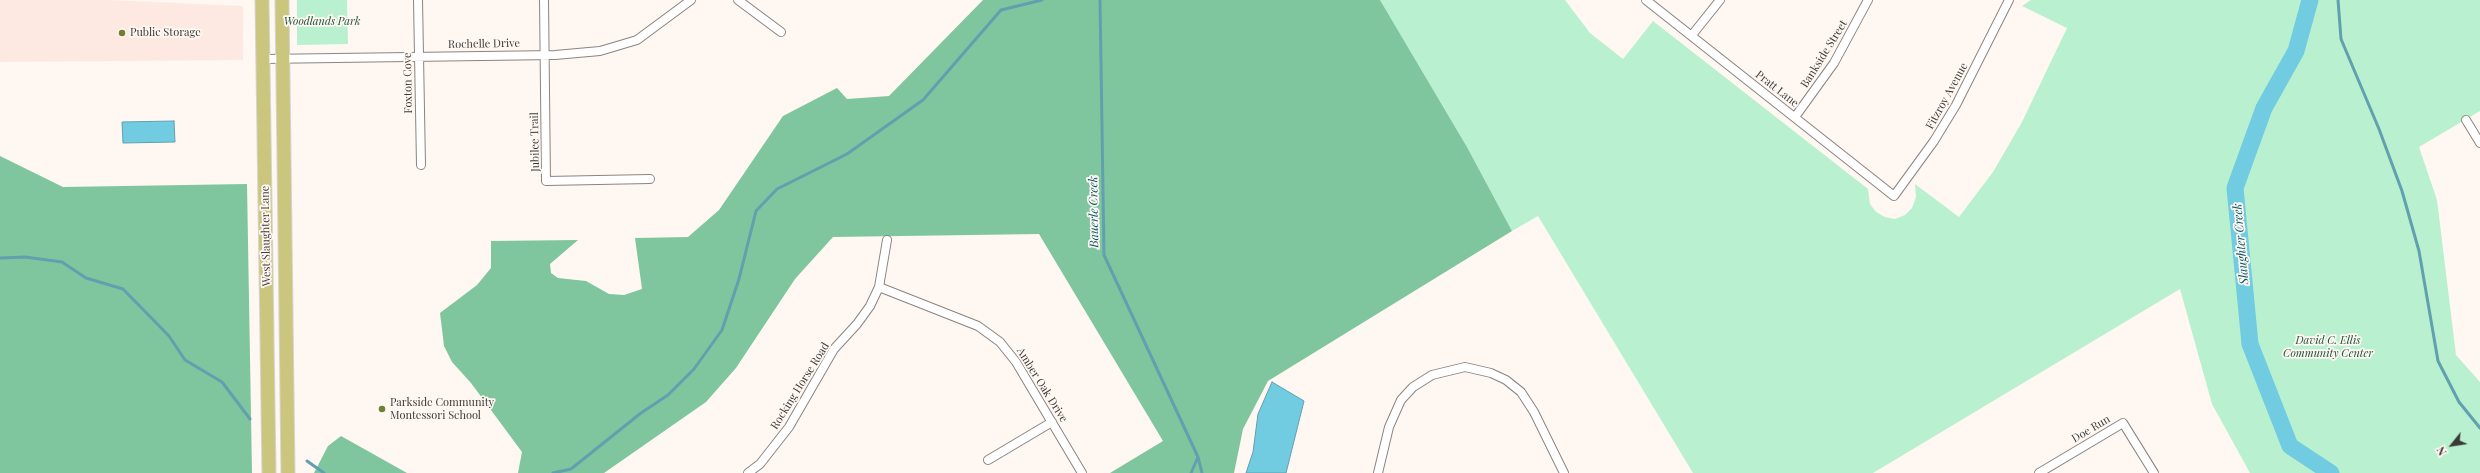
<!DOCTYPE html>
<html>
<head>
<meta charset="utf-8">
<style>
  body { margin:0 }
  #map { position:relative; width:2480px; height:473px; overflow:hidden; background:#fef7f2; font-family:"Playfair Display",serif }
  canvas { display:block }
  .north { position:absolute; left:2432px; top:425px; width:40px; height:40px; -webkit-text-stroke:3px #fef7f2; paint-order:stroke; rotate:240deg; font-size:11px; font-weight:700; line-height:16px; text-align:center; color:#3c3a38 }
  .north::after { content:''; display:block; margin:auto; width:14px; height:18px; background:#3c3a38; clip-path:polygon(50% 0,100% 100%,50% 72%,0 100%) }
</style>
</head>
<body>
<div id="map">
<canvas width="2480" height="473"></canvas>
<div class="north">N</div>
</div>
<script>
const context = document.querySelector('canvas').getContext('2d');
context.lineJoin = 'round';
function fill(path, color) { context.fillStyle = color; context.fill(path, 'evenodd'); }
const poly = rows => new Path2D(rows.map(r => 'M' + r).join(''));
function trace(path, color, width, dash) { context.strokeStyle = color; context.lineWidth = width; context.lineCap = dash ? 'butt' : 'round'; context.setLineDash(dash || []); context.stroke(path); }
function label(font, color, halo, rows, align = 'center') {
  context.font = font + ' "Playfair Display",serif'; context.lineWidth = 3.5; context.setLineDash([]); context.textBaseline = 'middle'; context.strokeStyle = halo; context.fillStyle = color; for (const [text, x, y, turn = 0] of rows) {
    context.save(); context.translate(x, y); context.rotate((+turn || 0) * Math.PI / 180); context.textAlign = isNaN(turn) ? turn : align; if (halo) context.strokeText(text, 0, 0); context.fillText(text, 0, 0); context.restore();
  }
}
fill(poly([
  [0,0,109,0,243,6,243,60,0,62]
]), '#fde9e2');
fill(poly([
  [297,0,347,0,348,44,297,45],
  [1380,0,1565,0,1590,33,1623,59,1653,21,1868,189,1870,204,1876,212,1885,217,1895,219,1905,215,1912,208,1916,197,1915,184,1959,217,1993,172,2022,122,2067,28,2022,6,2031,0,2480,0,2480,111,2419,147,2437,200,2456,355,2480,382,2480,473,2250,473,2212,404,2180,289,1873,473,1693,473,1538,216,1512,231,1467,147]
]), '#b9f1d0');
fill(poly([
  [983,0,1380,0,1467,147,1512,231,1268,381,1243,429,1234,473,1110,473,1163,441,1039,234,833,237,795,279,736,368,706,402,604,473,518,473,522,452,471,383,452,362,444,346,440,313,477,285,491,268,491,241,578,240,550,264,551,273,558,278,586,281,609,294,624,295,642,289,635,238,688,237,719,210,783,116,837,88,847,99,889,96],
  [0,156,63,187,247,184,252,473,0,473],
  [341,436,407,473,314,473,328,446]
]), '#7fc69e');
const water = poly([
  [174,121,175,142,123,143,122,122,174,121],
  [1272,382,1304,401,1286,473,1246,473,1253,452,1258,414,1272,382]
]);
fill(water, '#71cce1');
trace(water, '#61a0ae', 1);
trace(poly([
  [1100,0,1104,255,1198,457,1191,473],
  [2338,0,2341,39,2379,129,2402,191,2419,251,2438,361,2459,402,2480,428],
  [0,258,25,257,62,262,86,278,123,289,169,336,185,360,222,382,250,419],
  [1198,457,1202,473],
  [307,461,324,473],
  [553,473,571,469,641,413,668,395,694,369,722,330,739,279,756,211,777,189,847,154,923,100,1001,10,1042,0]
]), '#61a0ae', 3);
trace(poly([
  [2310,0,2296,51,2264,108,2235,188,2250,344,2290,446,2331,473]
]), '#71cce1', 17);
const street = poly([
  [418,0,421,165],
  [544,0,546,181,650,179],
  [738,0,781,32],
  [1646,0,1894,196,1934,141,1956,105,2009,0],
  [1692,35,1720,0],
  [263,59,555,55,600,51,637,40,691,0],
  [1795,117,1834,63,1868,0],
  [2466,120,2480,143],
  [879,287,978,326,1000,342,1016,362,1082,473],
  [988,460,1052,422],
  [748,473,760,464,789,427,834,349,857,324,870,306,879,287,887,240],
  [1378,473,1389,427,1401,400,1413,387,1432,375,1465,367,1491,373,1506,380,1521,392,1534,412,1564,473],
  [2039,473,2123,423,2154,473]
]);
const primary = poly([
  [262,0,269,473],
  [282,0,288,473]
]);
trace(street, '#8b8480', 10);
trace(primary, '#d4d4d3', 15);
trace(street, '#fff', 8);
trace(primary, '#cac67e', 13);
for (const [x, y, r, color] of [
  [122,33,4,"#6c8132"],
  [382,409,4,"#6c8132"]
]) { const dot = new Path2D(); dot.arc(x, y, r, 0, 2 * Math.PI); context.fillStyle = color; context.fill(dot); trace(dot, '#fef7f2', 1.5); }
label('italic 11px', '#1b5136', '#fef7f2', [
  ["Woodlands Park",322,22],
  ["David C. Ellis",2328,341],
  ["Community Center",2328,354]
]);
label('11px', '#3c3a38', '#fef7f2', [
  ["Public Storage",130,33],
  ["Parkside Community",390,403],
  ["Montessori School",390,416]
], 'left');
label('11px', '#3c3a38', '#fef7f2', [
  ["Rochelle Drive",484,44,-1],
  ["Bankside Street",1824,54,-58],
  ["Foxton Cove",408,83,-91],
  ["Pratt Lane",1777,89,38],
  ["Fitzroy Avenue",1947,96,-61],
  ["Jubilee Trail",535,142,-91],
  ["West Slaughter Lane",266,236,-91],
  ["Amber Oak Drive",1042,385,58],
  ["Rocking Horse Road",800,386,-58],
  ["Doe Run",2091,429,-31]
]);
label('italic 12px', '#075867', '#fef7f2', [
  ["Bauerle Creek",1094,212,-91],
  ["Slaughter Creek",2241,244,-95]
]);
</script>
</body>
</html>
